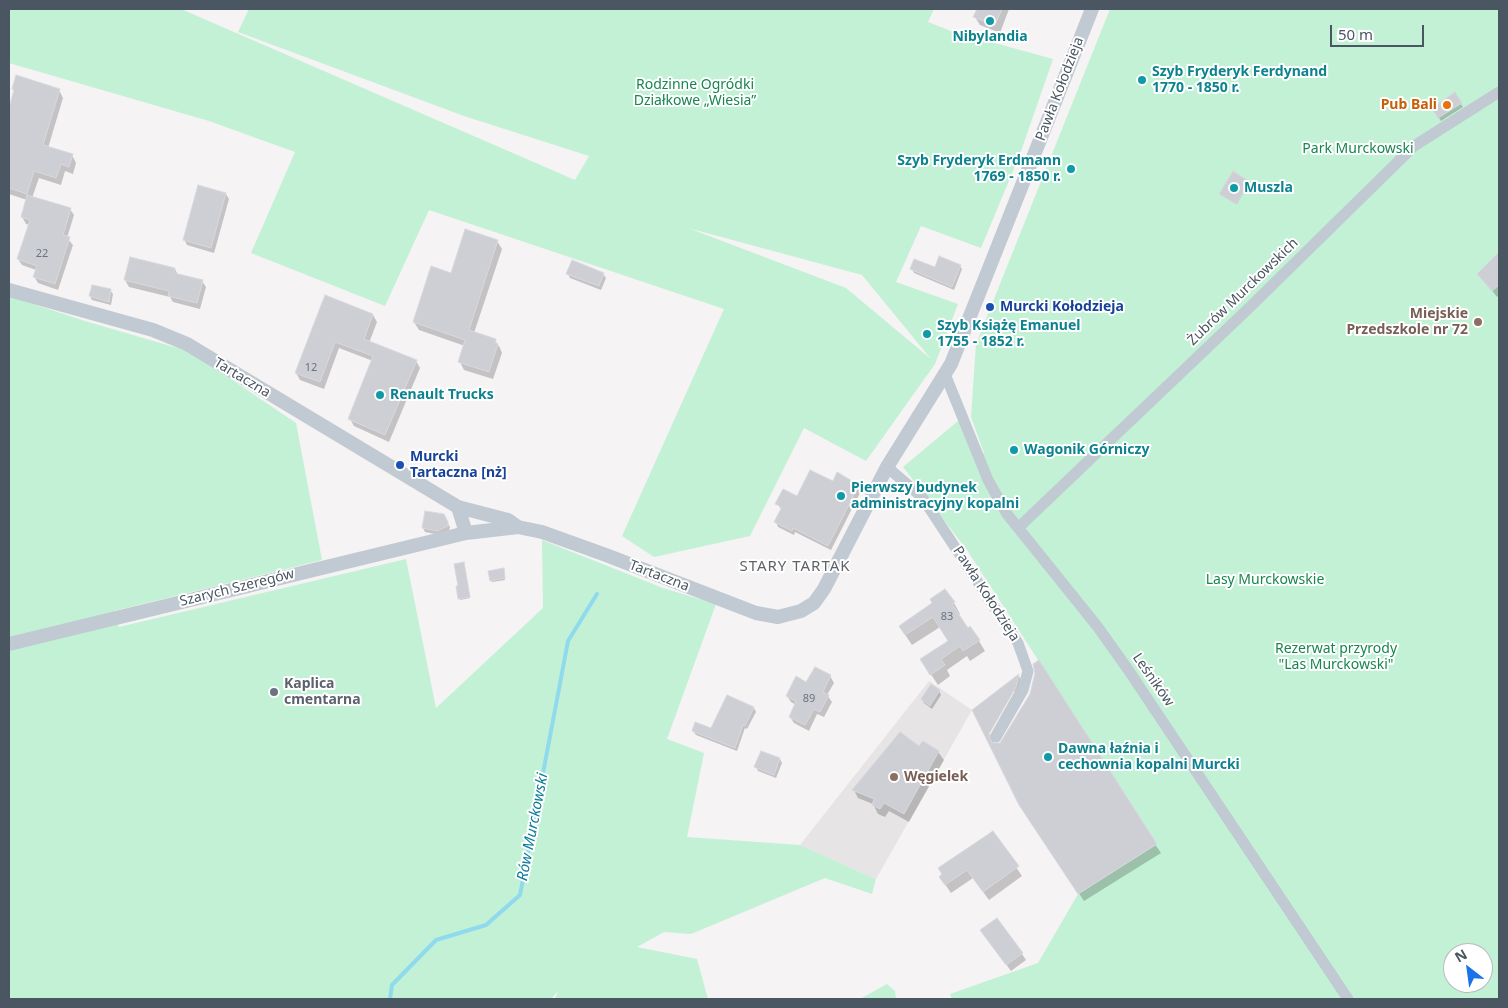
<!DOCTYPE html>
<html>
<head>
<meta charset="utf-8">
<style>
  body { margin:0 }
  #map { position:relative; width:1508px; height:1008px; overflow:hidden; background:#f5f3f3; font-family:"Noto Sans",sans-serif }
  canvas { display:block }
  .frame { position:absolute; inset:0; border:10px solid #4a5661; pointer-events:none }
  .north { position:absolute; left:1443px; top:943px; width:50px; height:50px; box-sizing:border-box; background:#fff; border:1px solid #b7bbc0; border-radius:50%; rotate:330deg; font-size:14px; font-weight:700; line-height:20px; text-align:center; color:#4a5661 }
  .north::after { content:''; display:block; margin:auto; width:18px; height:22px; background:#1a73e8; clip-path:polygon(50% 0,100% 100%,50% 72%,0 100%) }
  .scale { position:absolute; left:1330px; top:25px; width:94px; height:22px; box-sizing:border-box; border:2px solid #4a5661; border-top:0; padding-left:6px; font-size:15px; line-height:18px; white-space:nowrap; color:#4a5661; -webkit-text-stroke:4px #fff; paint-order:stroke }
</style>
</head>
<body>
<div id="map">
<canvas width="1508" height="1008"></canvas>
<div class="frame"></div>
<div class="north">N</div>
<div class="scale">50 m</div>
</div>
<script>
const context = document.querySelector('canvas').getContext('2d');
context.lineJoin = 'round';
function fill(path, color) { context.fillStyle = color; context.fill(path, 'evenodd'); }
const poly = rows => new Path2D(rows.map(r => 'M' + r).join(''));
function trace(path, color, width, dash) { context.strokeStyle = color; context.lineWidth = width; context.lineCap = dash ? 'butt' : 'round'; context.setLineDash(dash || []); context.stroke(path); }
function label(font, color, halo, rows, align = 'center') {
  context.font = font + ' "Noto Sans",sans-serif'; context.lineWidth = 4; context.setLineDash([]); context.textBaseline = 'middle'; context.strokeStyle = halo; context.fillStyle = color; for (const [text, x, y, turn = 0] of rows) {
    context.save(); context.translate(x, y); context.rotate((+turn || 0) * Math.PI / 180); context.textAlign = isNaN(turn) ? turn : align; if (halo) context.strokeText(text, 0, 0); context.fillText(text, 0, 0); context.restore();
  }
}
fill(poly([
  [929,681,972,710,876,879,800,845]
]), '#e6e4e5');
fill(poly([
  [9,9,181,9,575,180,589,156,464,116,238,32,249,9,934,9,928,22,951,31,1053,59,1020,154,981,248,921,226,896,282,958,304,935,364,866,461,804,428,750,536,654,557,622,536,724,309,429,210,385,306,251,253,295,152,209,121,9,63],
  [688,228,862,275,931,359,846,288],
  [1110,9,1499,9,1499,999,952,999,950,994,1038,963,1078,894,1157,844,967,550,903,467,958,421,981,454,984,453,971,417,976,344],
  [1453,953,1483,953,1483,983,1453,983],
  [9,296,85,321,191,352,296,423,322,560,114,611,119,627,406,559,436,708,543,608,542,540,663,588,716,604,667,739,704,753,687,837,800,845,876,879,872,894,825,878,691,934,664,932,637,947,697,959,708,999,555,999,558,991,551,999,9,999],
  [887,984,895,991,896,999,860,999]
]), '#c3f1d5');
fill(poly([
  [978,9,1009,9,1000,33,980,25,975,17],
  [13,89,59,90,63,98,48,148,72,155,76,163,73,174,65,171,61,185,39,178,32,198,70,209,74,215,67,238,73,245,58,290,38,283,34,276,36,270,22,265,18,259,29,225,26,224,22,217,27,200,9,194,9,113,15,92],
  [1454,94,1463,107,1441,121,1433,109],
  [1249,183,1237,204,1222,195],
  [226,194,229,199,214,253,187,245,184,239],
  [497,241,502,249,474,333,495,340,500,348,502,353,493,379,464,370,460,362,465,346,419,330,414,322,451,274],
  [1499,250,1499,294,1497,297,1479,274,1499,254],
  [131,258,175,269,178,275,202,281,206,287,200,309,173,302,170,297,129,287,125,280],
  [960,266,962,269,954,290,914,273,912,269],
  [568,274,603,274,606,278,601,290,570,278],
  [110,290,113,294,111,305,92,300,90,296],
  [326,297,373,315,377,322,369,343,416,361,420,368,389,442,354,426,350,419,373,361,339,348,324,389,300,380,296,373],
  [858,486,861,491,831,550,795,532,794,535,778,527,776,522,782,510,777,504],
  [443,516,450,527,449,530,440,535,425,532,423,528],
  [464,565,470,598,460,600,457,587,460,587],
  [504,571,505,580,492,582,491,580],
  [944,591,954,603,960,614,958,615,967,630,979,641,985,651,970,661,967,656,947,670,950,676,938,685,928,670,949,641,940,627,912,645,900,627,934,604],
  [1037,673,1161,853,1084,901,1025,813,988,739,1015,691,974,710,1019,676,1023,684,1020,696,993,743,1001,744,1031,694],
  [830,676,834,683,827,695,832,702,824,717,817,714,809,731,794,723,790,717,796,705,791,702,787,696,807,684],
  [939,691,941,695,932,709,924,703,922,699],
  [754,708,756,712,747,729,745,728,737,751,696,735,693,731,712,730],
  [920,748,938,752,944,760,909,822,889,811,885,817,878,814,873,804,858,798,854,790],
  [780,759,782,763,776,778,758,771,756,767],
  [992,832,1022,876,989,900,973,878,951,893,940,877],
  [986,937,1022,954,1026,960,1011,971]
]), '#0003');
trace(poly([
  [390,999,392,985,436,940,486,925,520,895,568,641,597,594]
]), '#90daee', 4);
const building = poly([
  [977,9,1002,9,995,25,973,17,977,9],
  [16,75,60,89,43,145,73,154,69,167,61,164,56,178,34,171,27,194,9,188,9,108,14,90,12,89,16,75],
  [1455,92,1462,103,1438,118,1432,108,1455,92],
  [1233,171,1250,182,1236,204,1219,194,1233,171],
  [198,185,226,193,211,248,183,240,198,185],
  [27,195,71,208,63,235,70,237,55,284,33,277,37,266,17,259,30,220,21,217,27,195],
  [465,229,498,240,469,330,496,339,495,343,498,344,489,372,458,362,465,340,413,322,431,266,451,273,465,229],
  [1499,252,1499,285,1492,291,1477,274,1499,252],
  [939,256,961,265,952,287,910,269,914,259,935,267,939,256],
  [130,257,175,268,174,273,203,280,197,303,168,296,169,291,124,280,130,257],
  [572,260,604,273,599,286,566,274,572,260],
  [92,285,111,289,109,302,89,296,92,285],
  [325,295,373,314,364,339,417,360,385,435,348,419,373,356,335,342,320,382,295,373,325,295],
  [810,470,833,481,837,472,859,485,828,546,793,528,792,531,774,522,782,507,775,504,783,489,797,496,810,470],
  [425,511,444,514,448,522,448,526,437,531,422,528,425,511],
  [464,562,470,597,458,599,456,586,458,586,454,564,464,562],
  [504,568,505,578,490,581,488,571,504,568],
  [945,589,955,602,952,604,968,628,970,626,980,640,963,651,960,646,941,659,945,665,930,675,920,659,948,641,933,617,905,635,899,626,932,603,930,599,945,589],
  [1039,660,1157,844,1078,894,1019,805,972,710,1019,674,1016,687,989,734,992,743,1000,743,1030,694,1035,673,1033,664,1039,660],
  [815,667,831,675,823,692,829,695,820,712,814,709,805,725,789,717,796,701,786,696,796,676,806,682,815,667],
  [931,684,940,690,930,706,921,699,931,684],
  [727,695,754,707,745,726,743,725,735,748,692,731,695,722,711,728,727,695],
  [900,732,919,746,923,741,939,751,904,814,884,803,880,809,872,805,874,799,852,790,900,732],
  [761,751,780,758,774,775,754,767,761,751],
  [993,831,1019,866,983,892,967,870,945,885,939,877,942,874,938,868,993,831],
  [997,918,1023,953,1006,965,980,930,997,918]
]);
fill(building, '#cdcfd5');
trace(building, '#d7d9de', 1);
trace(poly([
  [945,374,988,480,1007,514,1097,626,1127,668,1348,999],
  [887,467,922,497,1018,643,1028,671,1023,690,996,737],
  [1018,528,1250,307,1414,146,1499,92]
]), '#c1cad2', 11);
trace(poly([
  [9,290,153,330,187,344,458,507,466,533],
  [458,507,508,520,518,527],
  [9,644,466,533,518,527,542,532,606,555,756,613,778,617,801,611,814,603,824,589,887,467,951,364,1092,9]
]), '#c1cad2', 14);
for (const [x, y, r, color] of [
  [990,21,5,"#0f9aa8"],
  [1142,80,5,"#0f9aa8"],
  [1447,105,5,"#e8710a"],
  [1071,169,5,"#0f9aa8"],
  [1234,188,5,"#0f9aa8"],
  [990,307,5,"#1a4fb4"],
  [1478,322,5,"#8d6e63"],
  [927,334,5,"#0f9aa8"],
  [380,395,5,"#0f9aa8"],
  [1014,450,5,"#0f9aa8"],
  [400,465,5,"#1a4fb4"],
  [841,496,5,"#0f9aa8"],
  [274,692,5,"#6b7280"],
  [1048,757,5,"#0f9aa8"],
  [894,777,5,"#8d6e63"]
]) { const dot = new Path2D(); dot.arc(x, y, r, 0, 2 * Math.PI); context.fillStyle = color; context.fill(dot); trace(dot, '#fff', 2); }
label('11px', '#6b747e', null, [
  ["22",42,254],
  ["12",311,368],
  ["83",947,617],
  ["89",809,699]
]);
label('bold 14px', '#0d838f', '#fff', [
  ["Nibylandia",990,37,"center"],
  ["Szyb Fryderyk Ferdynand",1152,72],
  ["1770 - 1850 r.",1152,88],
  ["Szyb Fryderyk Erdmann",1061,161,"right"],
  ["1769 - 1850 r.",1061,177,"right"],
  ["Muszla",1244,188],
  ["Szyb Książę Emanuel",937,326],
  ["1755 - 1852 r.",937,342],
  ["Renault Trucks",390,395],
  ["Wagonik Górniczy",1024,450],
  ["Pierwszy budynek",851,488],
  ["administracyjny kopalni",851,504],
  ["Dawna łaźnia i",1058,749],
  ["cechownia kopalni Murcki",1058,765]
], 'left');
label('14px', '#17864f', '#fff', [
  ["Rodzinne Ogródki",695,85],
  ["Działkowe „Wiesia”",695,101],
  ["Park Murckowski",1358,149],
  ["Lasy Murckowskie",1265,580],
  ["Rezerwat przyrody",1336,649],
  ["\"Las Murckowski\"",1336,665]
]);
label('14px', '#4a5661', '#fff', [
  ["Pawła Kołodzieja",1060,89,-69],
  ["Żubrów Murckowskich",1243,292,-44],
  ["Tartaczna",242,378,31],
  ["Tartaczna",659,576,21],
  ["Szarych Szeregów",237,588,-14],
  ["Pawła Kołodzieja",986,594,57],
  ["Leśników",1153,680,55]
]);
label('bold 14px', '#c56008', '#fff', [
  ["Pub Bali",1437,105]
], 'right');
label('bold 14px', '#164399', '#fff', [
  ["Murcki Kołodzieja",1000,307],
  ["Murcki",410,457],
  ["Tartaczna [nż]",410,473]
], 'left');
label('bold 14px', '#785e54', '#fff', [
  ["Miejskie",1468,314],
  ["Przedszkole nr 72",1468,330],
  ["Węgielek",904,777,"left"]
], 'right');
label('bold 14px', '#5b616d', '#fff', [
  ["Kaplica",284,684],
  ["cmentarna",284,700]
], 'left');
context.letterSpacing = '1px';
label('15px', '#5f6368', '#fff', [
  ["STARY TARTAK",795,567]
]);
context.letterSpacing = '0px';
label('italic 15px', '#0c7c9b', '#fff', [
  ["Rów Murckowski",533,827,-79]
]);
</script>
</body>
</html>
